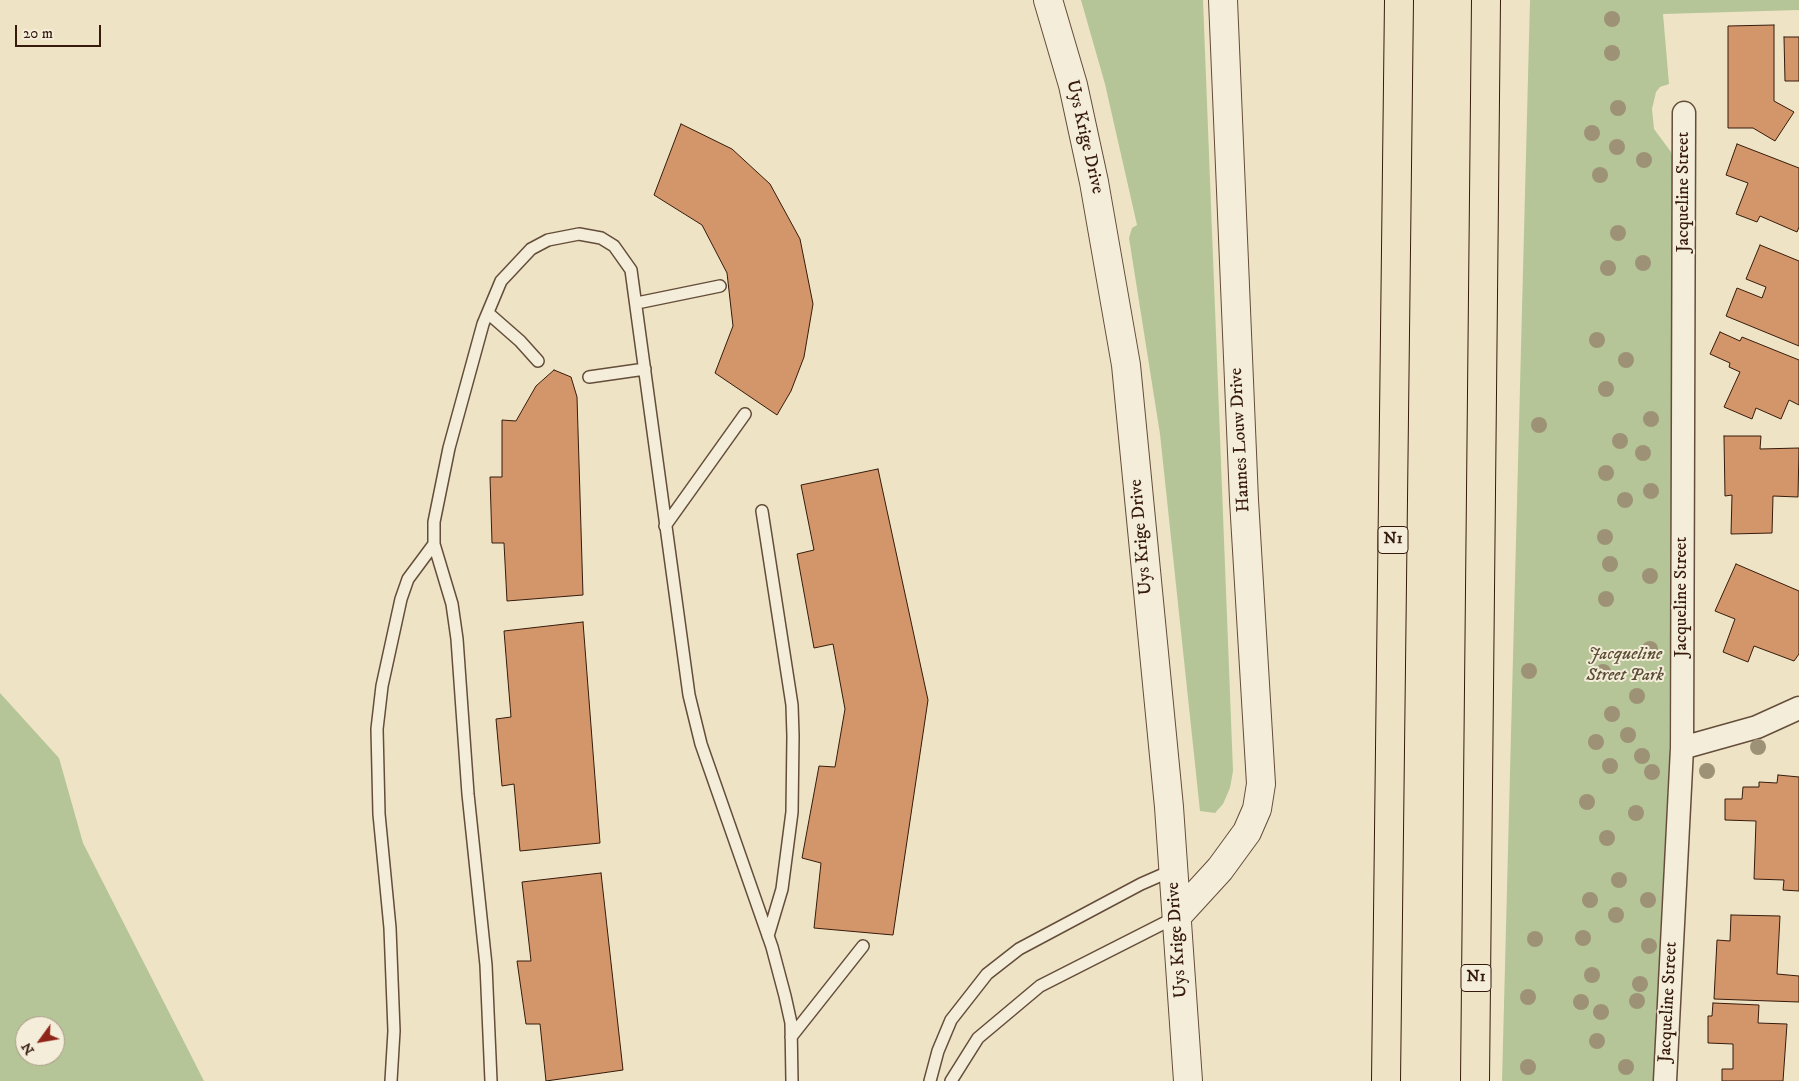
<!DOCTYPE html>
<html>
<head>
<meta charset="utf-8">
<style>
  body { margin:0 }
  #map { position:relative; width:1799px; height:1081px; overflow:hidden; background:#eee4c5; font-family:"IM FELL DW Pica",serif }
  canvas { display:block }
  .north { position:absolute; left:15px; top:1016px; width:50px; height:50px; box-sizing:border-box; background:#f4edd9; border:1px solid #a89987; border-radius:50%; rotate:238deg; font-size:14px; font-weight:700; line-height:20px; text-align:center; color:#361b0c }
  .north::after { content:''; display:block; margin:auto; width:18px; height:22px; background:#8f2418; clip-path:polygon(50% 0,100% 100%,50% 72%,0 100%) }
  .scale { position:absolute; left:15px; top:25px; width:86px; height:22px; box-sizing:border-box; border:2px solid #361b0c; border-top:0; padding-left:6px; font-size:15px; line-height:18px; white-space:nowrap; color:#361b0c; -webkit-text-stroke:4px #f4edd9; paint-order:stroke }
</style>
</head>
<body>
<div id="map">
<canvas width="1799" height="1081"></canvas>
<div class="north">N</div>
<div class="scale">20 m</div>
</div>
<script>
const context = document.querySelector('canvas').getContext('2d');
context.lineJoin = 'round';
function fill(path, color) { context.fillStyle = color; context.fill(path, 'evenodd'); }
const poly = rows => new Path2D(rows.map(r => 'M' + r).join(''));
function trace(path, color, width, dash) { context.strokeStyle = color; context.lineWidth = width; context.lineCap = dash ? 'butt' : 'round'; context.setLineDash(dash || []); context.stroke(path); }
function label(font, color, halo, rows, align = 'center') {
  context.font = font + ' "IM FELL DW Pica",serif'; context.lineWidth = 4; context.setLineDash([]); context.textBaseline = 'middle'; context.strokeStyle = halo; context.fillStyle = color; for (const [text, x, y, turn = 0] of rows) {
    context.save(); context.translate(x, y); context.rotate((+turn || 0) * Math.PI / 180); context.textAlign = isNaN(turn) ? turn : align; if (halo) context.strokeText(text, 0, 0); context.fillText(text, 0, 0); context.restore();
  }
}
fill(poly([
  [1081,0,1203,0,1233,771,1230,788,1223,804,1215,813,1200,811,1160,434,1129,238,1132,228,1137,225,1105,84],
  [1530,0,1799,0,1799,10,1663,14,1669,84,1660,87,1656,92,1652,109,1654,129,1671,152,1674,164,1669,759,1653,1081,1502,1081],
  [0,693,59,758,83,843,204,1081,0,1081],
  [25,1026,55,1026,55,1056,25,1056]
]), '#b5c597');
const building = poly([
  [1774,25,1774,101,1794,112,1775,141,1753,128,1728,128,1728,26,1774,25],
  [1784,37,1799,37,1799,81,1785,81,1784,37],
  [681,124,732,149,770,184,800,239,813,304,804,357,791,391,777,415,715,373,733,326,727,273,702,225,654,195,681,124],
  [1737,144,1799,168,1799,227,1797,232,1760,216,1757,222,1736,214,1748,183,1726,175,1737,144],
  [1760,245,1799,261,1799,346,1726,316,1737,288,1762,298,1766,287,1746,279,1760,245],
  [1720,332,1740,341,1742,337,1799,360,1799,405,1789,400,1781,419,1756,408,1752,419,1724,407,1740,372,1729,367,1730,363,1710,354,1720,332],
  [554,370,571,377,577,397,583,595,507,601,504,543,492,543,490,477,502,477,502,420,516,421,536,386,554,370],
  [1724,436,1761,436,1760,449,1799,448,1798,497,1773,496,1772,533,1731,534,1732,495,1725,496,1724,436],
  [878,469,928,700,893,935,814,928,821,863,802,858,819,766,835,767,845,709,833,644,814,648,797,554,814,550,801,485,878,469],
  [1736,564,1799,591,1799,654,1794,661,1754,646,1748,662,1723,652,1735,619,1715,611,1736,564],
  [583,622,600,843,520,851,514,784,502,786,496,719,511,717,504,631,583,622],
  [1778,775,1799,777,1799,891,1783,890,1784,880,1754,879,1756,821,1725,820,1725,799,1742,799,1743,787,1759,787,1759,782,1777,783,1778,775],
  [601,873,623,1070,546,1081,540,1024,526,1024,517,961,531,961,522,882,601,873],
  [1731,915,1780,916,1777,974,1799,976,1799,1002,1714,999,1717,940,1730,941,1731,915],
  [1713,1003,1759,1005,1758,1023,1787,1024,1783,1081,1722,1081,1722,1069,1733,1069,1733,1044,1708,1043,1708,1016,1712,1016,1713,1003]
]);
fill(building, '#d3956a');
trace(building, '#361b0c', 1);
const service = poly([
  [637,303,720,286],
  [488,313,520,341,538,361],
  [589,377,645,369],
  [762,511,792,705,793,736,792,812,782,889,768,936],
  [665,526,745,414],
  [791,1037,863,946],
  [391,1081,394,1031,390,928,379,814,377,729,382,686,401,599,408,579,434,544],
  [491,1081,486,965,468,794,457,639,452,604,434,544,434,522,449,448,483,324,501,281,531,249,548,240,579,234,601,238,614,246,631,270,689,695,701,744,772,947,785,996,791,1023,792,1081],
  [930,1081,938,1051,951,1020,987,974,1019,949,1141,884,1173,870],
  [951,1081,978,1038,1040,986,1176,917]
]);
const minor = poly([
  [1682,748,1757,727,1799,708],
  [1665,1081,1682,748,1684,113]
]);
const tertiary = poly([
  [1048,0,1073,85,1094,182,1126,365,1169,807,1188,1081],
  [1177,916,1220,869,1247,832,1257,809,1261,784,1244,500,1223,0]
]);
const motorway = poly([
  [1386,1081,1399,0],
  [1475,1081,1486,0]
]);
trace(service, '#644d3a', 14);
trace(minor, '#644d3a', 25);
trace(tertiary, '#644d3a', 30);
trace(motorway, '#361b0c', 30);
trace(service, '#f4edd9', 11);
trace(minor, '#f4edd9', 22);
trace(tertiary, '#f4edd9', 28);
trace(motorway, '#eee4c5', 28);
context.fillStyle = '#9e9276';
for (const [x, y] of [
  [1612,19],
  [1612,53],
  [1618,108],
  [1592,133],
  [1617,147],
  [1644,160],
  [1600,175],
  [1618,233],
  [1643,263],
  [1608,268],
  [1597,340],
  [1626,360],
  [1606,389],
  [1651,419],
  [1539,425],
  [1620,441],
  [1643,453],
  [1606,473],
  [1651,491],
  [1625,500],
  [1605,537],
  [1610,564],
  [1650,576],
  [1606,599],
  [1650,649],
  [1529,671],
  [1603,672],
  [1637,696],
  [1612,714],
  [1628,735],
  [1596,742],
  [1758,747],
  [1642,756],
  [1610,766],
  [1707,771],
  [1652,772],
  [1587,802],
  [1636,813],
  [1607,838],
  [1619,880],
  [1590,900],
  [1648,900],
  [1616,915],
  [1583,938],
  [1535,939],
  [1649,946],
  [1592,975],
  [1640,984],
  [1528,997],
  [1637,1001],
  [1581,1002],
  [1601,1012],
  [1597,1041],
  [1528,1067],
  [1626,1067]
]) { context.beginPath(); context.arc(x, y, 8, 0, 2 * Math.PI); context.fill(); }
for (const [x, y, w] of [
  [1393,540,30],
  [1476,978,30]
]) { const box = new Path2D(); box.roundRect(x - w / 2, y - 13.5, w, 27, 4); context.fillStyle = '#f4edd9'; context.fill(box); trace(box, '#361b0c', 1); }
label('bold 16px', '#361b0c', null, [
  ["N1",1393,540],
  ["N1",1476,978]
]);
label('18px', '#361b0c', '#f4edd9', [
  ["Uys Krige Drive",1084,137,77],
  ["Jacqueline Street",1684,192,-90],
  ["Hannes Louw Drive",1241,440,-93],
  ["Uys Krige Drive",1142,537,-95],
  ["Jacqueline Street",1682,597,-90],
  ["Uys Krige Drive",1178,940,-94],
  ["Jacqueline Street",1669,1002,-87]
]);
label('italic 18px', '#5c4e36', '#f4edd9', [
  ["Jacqueline",1625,655],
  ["Street Park",1625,676]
]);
</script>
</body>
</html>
